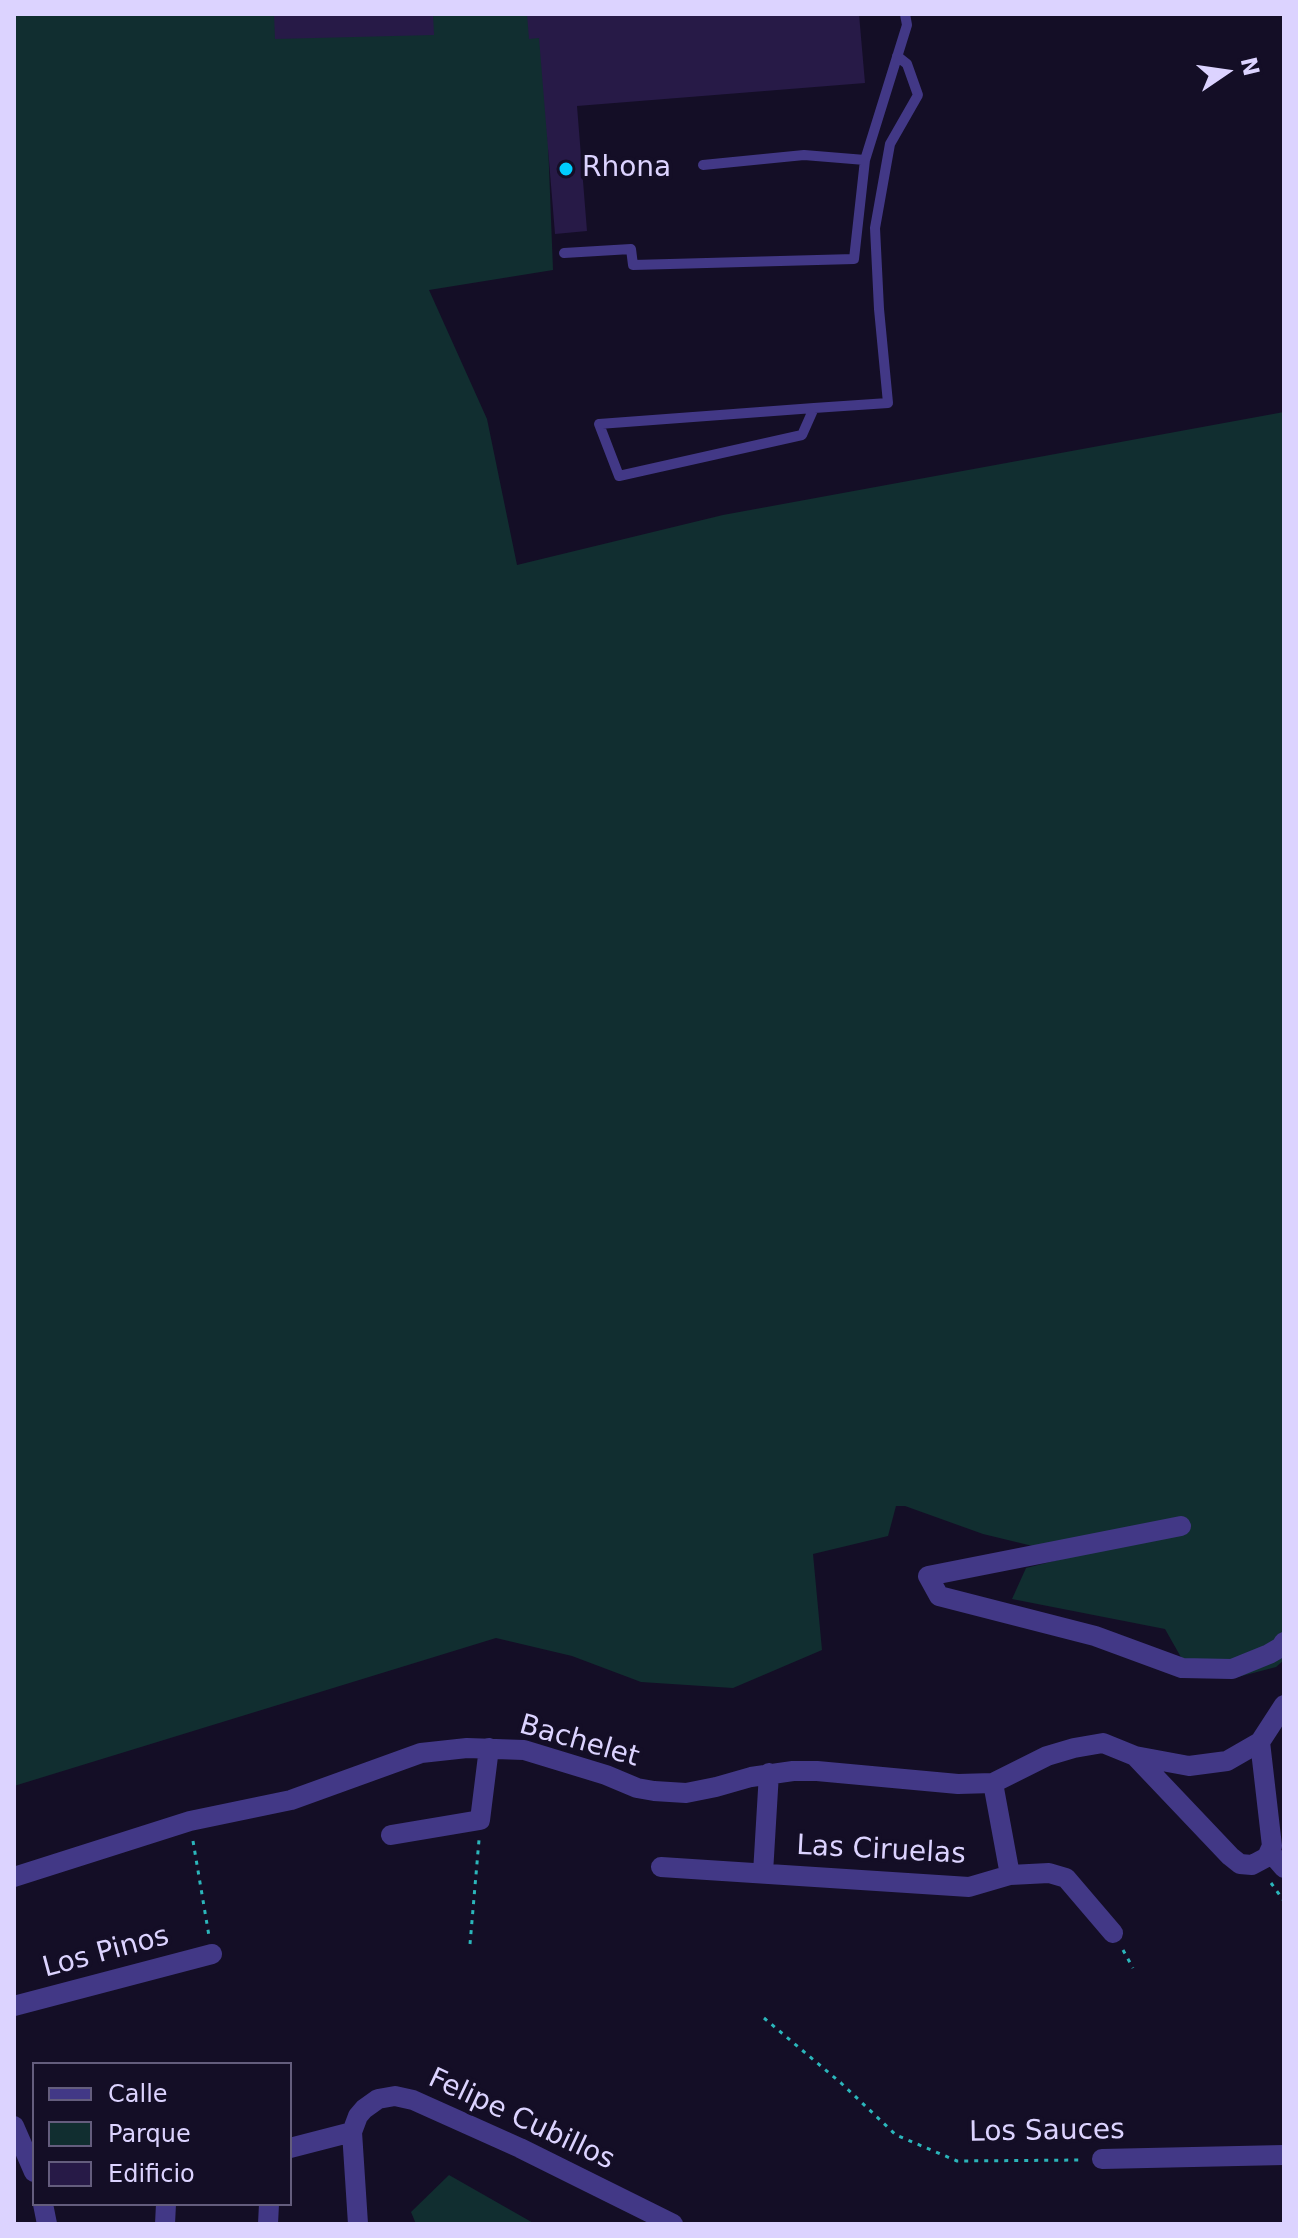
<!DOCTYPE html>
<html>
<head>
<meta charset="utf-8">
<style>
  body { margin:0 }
  #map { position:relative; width:1298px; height:2238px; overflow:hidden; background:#140e26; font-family:"DejaVu Sans",sans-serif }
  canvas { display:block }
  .frame { position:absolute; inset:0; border:16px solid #dcd3ff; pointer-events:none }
  .legend { position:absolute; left:32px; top:2062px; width:260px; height:144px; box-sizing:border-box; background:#140e26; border:2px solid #645d7d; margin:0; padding:10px 14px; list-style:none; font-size:24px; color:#dcd3ff }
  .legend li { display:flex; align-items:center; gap:16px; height:40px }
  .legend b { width:40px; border:2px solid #645d7d }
  .north { position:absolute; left:1186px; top:32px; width:80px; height:80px; -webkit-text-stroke:6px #140e26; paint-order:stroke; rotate:77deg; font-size:22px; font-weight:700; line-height:32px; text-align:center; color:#dcd3ff }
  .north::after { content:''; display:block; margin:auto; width:28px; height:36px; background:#dcd3ff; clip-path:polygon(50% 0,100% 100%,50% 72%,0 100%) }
</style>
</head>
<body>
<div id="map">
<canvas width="1298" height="2238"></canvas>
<div class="frame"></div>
<ul class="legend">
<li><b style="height:10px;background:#423886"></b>Calle</li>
<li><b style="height:22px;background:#112e30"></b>Parque</li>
<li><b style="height:22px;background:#271a47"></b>Edificio</li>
</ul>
<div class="north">N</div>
</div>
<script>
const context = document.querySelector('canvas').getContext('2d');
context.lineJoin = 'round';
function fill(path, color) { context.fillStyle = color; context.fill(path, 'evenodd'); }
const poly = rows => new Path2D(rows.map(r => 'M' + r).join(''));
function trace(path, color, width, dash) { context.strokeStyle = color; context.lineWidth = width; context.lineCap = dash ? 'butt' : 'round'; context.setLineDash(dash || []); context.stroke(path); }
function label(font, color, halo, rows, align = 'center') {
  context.font = font + ' "DejaVu Sans",sans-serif'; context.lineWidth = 8; context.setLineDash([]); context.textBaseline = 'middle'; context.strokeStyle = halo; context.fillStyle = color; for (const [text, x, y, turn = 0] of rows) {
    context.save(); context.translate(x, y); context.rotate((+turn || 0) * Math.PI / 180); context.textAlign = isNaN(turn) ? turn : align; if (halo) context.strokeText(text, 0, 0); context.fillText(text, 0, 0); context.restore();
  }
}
fill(poly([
  [14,14,543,14,553,270,429,290,487,419,517,565,723,515,1284,412,1284,1660,1276,1667,1234,1678,1182,1659,1165,1629,1012,1599,1026,1568,1074,1556,983,1534,905,1506,896,1506,888,1536,813,1554,822,1650,733,1688,641,1682,572,1656,496,1638,14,1786],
  [449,2175,535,2224,416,2224,411,2212]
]), '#112e30');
fill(poly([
  [274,14,433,14,434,35,275,39],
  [527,14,859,14,865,83,577,106,587,231,555,234,539,38,529,39]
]), '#271a47');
trace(poly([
  [193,1841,209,1936],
  [1271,1883,1284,1901],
  [470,1944,479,1840],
  [1123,1950,1133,1968],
  [764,2018,841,2083,896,2135,957,2161,1083,2160]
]), '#2bb6bb', 3, [4, 6]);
trace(poly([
  [703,165,804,155,865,160,907,25,905,14],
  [564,253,631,249,633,265,854,259,865,160],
  [814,408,802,435,619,476,599,424,814,408,888,403,879,309,875,228,890,144,918,95,907,64,897,56]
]), '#423886', 10);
trace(poly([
  [1181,1526,928,1576,939,1596,1095,1636,1182,1668,1232,1669,1269,1654,1281,1647,1284,1642],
  [1135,1756,1189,1766,1227,1761,1260,1742,1284,1705],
  [993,1783,1010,1875],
  [391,1835,480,1820,489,1748],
  [1270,1852,1284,1868],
  [661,1867,969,1887,1010,1875,1049,1873,1066,1878,1113,1933],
  [763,1873,769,1773],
  [14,1877,190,1821,291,1800,421,1753,467,1748,524,1750,606,1775,637,1788,654,1791,686,1793,716,1787,751,1777,793,1771,817,1771,958,1784,993,1783,1047,1756,1074,1748,1103,1743,1135,1756,1230,1856,1240,1864,1252,1865,1267,1857,1272,1846,1260,1742],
  [14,2006,212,1954],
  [14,2126,34,2172],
  [290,2148,352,2132],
  [1102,2159,1284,2155],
  [43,2204,47,2224],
  [165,2224,166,2204],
  [268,2224,269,2204],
  [358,2224,352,2132,358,2116,364,2109,378,2099,395,2096,413,2100,520,2148,673,2224]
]), '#423886', 20);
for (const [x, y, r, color] of [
  [566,169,8,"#00ccfe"]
]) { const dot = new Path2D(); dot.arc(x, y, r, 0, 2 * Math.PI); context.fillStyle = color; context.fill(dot); trace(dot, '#140e26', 3); }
label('28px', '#dcd3ff', '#140e26', [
  ["Rhona",582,169]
], 'left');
label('28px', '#dcd3ff', '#140e26', [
  ["Bachelet",579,1742,16],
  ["Las Ciruelas",881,1851,3],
  ["Los Pinos",106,1953,-15],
  ["Felipe Cubillos",521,2120,25],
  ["Los Sauces",1047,2132,-1]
]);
</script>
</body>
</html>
